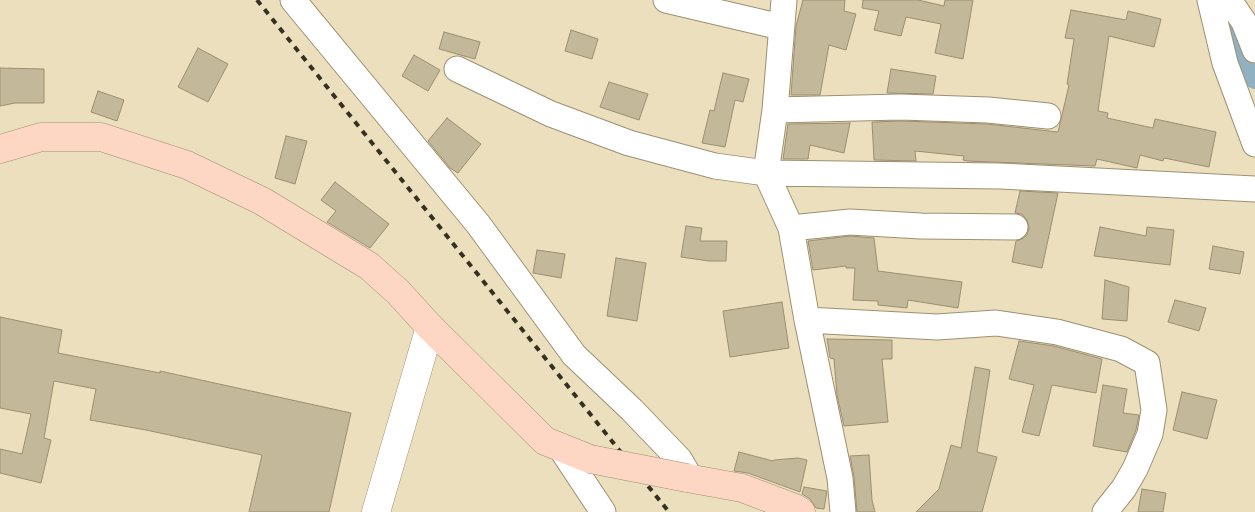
<!DOCTYPE html>
<html>
<head>
<meta charset="utf-8">
<style>
  body { margin:0 }
  canvas { display:block; background:#ecdfbd }
</style>
</head>
<body>
<canvas width="1255" height="512"></canvas>
<script>
const context = document.querySelector('canvas').getContext('2d');
context.lineJoin = 'round';
const poly = rows => new Path2D(rows.map(r => 'M' + r).join(''));
function trace(path, color, width, dash) { context.strokeStyle = color; context.lineWidth = width; context.lineCap = dash ? 'butt' : 'round'; context.setLineDash(dash || []); context.stroke(path); }
function fill(path, color) { context.fillStyle = color; context.fill(path, 'evenodd'); }
trace(poly([
  [1236,33,1250,63,1255,78]
]), '#90b1c1', 22);
const building = poly([
  [803,0,845,0,844,11,856,14,846,50,829,45,820,95,791,95,796,26,803,0],
  [863,0,918,0,944,6,945,0,973,0,963,59,935,53,941,24,906,17,901,36,874,30,879,11,862,8,863,0],
  [1071,10,1126,20,1128,11,1161,19,1154,47,1109,36,1098,111,1108,113,1107,118,1153,128,1155,119,1216,132,1209,167,1164,158,1163,161,1140,155,1137,168,1097,159,1095,166,967,161,963,160,964,156,915,151,916,161,874,160,872,122,901,121,987,124,1058,132,1069,85,1067,84,1074,39,1065,38,1071,10],
  [571,30,598,39,592,59,565,51,571,30],
  [444,32,480,42,475,59,439,49,444,32],
  [198,48,228,64,208,102,178,87,198,48],
  [414,55,440,70,428,91,402,76,414,55],
  [0,68,44,69,44,103,15,103,0,106,0,68],
  [891,69,936,76,933,94,887,93,891,69],
  [723,73,749,79,743,102,735,100,725,147,702,143,710,110,714,111,723,73],
  [609,82,648,94,639,120,600,107,609,82],
  [98,91,124,100,117,121,91,112,98,91],
  [447,118,481,144,458,173,450,168,428,141,447,118],
  [850,123,844,153,810,145,808,159,783,159,788,124,850,123],
  [286,136,307,141,295,184,275,178,286,136],
  [335,182,389,224,370,248,327,222,336,211,321,200,335,182],
  [1020,191,1058,193,1042,268,1012,262,1016,241,1022,239,1027,235,1029,228,1027,220,1022,214,1015,213,1020,191],
  [686,226,702,228,700,241,727,241,726,261,709,261,681,257,686,226],
  [1100,227,1146,236,1147,227,1174,230,1170,265,1094,256,1100,227],
  [850,236,874,238,878,271,962,282,958,308,908,300,907,308,878,305,878,301,853,300,855,268,846,268,846,266,813,270,808,241,850,236],
  [1213,246,1244,252,1240,274,1209,269,1213,246],
  [537,250,565,254,561,278,533,273,537,250],
  [616,258,646,263,637,321,607,316,616,258],
  [1105,280,1129,287,1127,321,1102,319,1105,280],
  [1175,300,1206,308,1199,331,1168,322,1175,300],
  [782,302,789,348,730,357,723,311,782,302],
  [0,317,62,330,58,353,160,373,160,371,351,413,329,512,249,512,262,455,146,430,90,420,96,389,54,381,44,438,51,440,41,483,0,473,0,449,22,454,31,414,0,408,0,317],
  [827,339,892,340,892,359,882,359,888,422,844,426,837,395,834,359,830,358,827,339],
  [1019,341,1054,346,1102,359,1096,393,1052,385,1039,436,1022,432,1034,385,1009,379,1019,341],
  [975,367,990,370,977,452,997,457,982,512,916,512,939,489,951,445,961,448,975,367],
  [1103,385,1127,389,1123,413,1139,415,1136,430,1127,452,1093,446,1103,385],
  [1182,392,1217,400,1207,439,1173,430,1182,392],
  [739,452,773,461,774,460,798,458,807,460,800,492,748,473,734,471,739,452],
  [869,455,872,500,875,512,857,512,854,477,850,456,869,455],
  [804,487,827,491,824,509,816,508,810,499,802,494,804,487],
  [1142,489,1166,493,1163,512,1138,512,1142,489]
]);
fill(building, '#c4b89b');
trace(building, '#9c8f70', 1);
const minor = poly([
  [293,0,478,224,574,355,632,410,679,459,691,479],
  [666,0,781,27],
  [784,0,775,110,766,173,791,228,807,320,840,478,843,512],
  [1210,0,1225,63,1255,144],
  [1229,0,1244,22,1255,50],
  [457,69,551,114,629,143,715,166,766,173,1000,176,1255,189],
  [775,110,901,107,988,110,1048,116],
  [791,228,850,222,921,226,1015,227],
  [807,320,937,327,996,323,1057,332,1121,349,1147,363,1154,410,1150,434,1135,469,1124,488,1105,512],
  [560,447,603,512]
]);
const tertiary = poly([
  [376,512,430,327]
]);
const secondary = poly([
  [0,149,41,137,101,137,187,165,262,201,369,266,398,292,430,327,545,441,590,459],
  [687,478,742,488,795,508,801,512]
]);
trace(minor, '#9d9071', 27);
trace(tertiary, '#9d9071', 29);
trace(secondary, '#9d9071', 29);
trace(minor, '#fff', 25);
trace(tertiary, '#fff', 28);
trace(secondary, '#fdd6c4', 28);
trace(poly([
  [257,0,669,512]
]), '#363022', 4, [6, 6]);
const secondaryBridge = poly([
  [590,459,687,478]
]);
trace(secondaryBridge, '#9d9071', 29, []);
trace(secondaryBridge, '#fdd6c4', 28);
</script>
</body>
</html>
